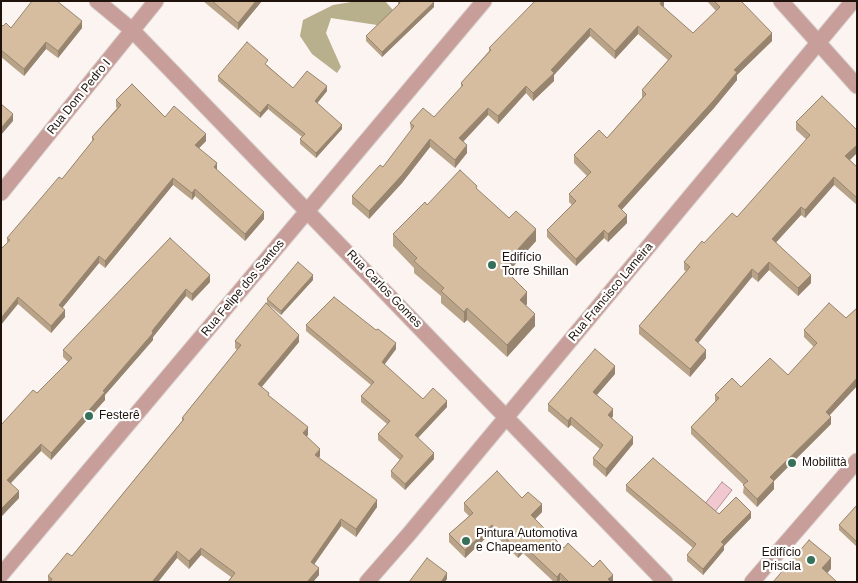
<!DOCTYPE html>
<html>
<head>
<meta charset="utf-8">
<style>
  body { margin:0 }
  #map { position:relative; width:858px; height:583px; overflow:hidden; background:#fbf4f0; font-family:Helvetica,sans-serif }
  canvas { display:block }
  .frame { position:absolute; inset:0; border:2px solid #1f130c; pointer-events:none }
</style>
</head>
<body>
<div id="map">
<canvas width="858" height="583"></canvas>
<div class="frame"></div>
</div>
<script>
const context = document.querySelector('canvas').getContext('2d');
context.lineJoin = 'round';
function fill(path, color) { context.fillStyle = color; context.fill(path, 'evenodd'); }
const poly = rows => new Path2D(rows.map(r => 'M' + r).join(''));
function trace(path, color, width, dash) { context.strokeStyle = color; context.lineWidth = width; context.lineCap = dash ? 'butt' : 'round'; context.setLineDash(dash || []); context.stroke(path); }
function label(font, color, halo, rows, align = 'center') {
  context.font = font + ' Helvetica,sans-serif'; context.lineWidth = 4.5; context.setLineDash([]); context.textBaseline = 'middle'; context.strokeStyle = halo; context.fillStyle = color; for (const [text, x, y, turn = 0] of rows) {
    context.save(); context.translate(x, y); context.rotate((+turn || 0) * Math.PI / 180); context.textAlign = isNaN(turn) ? turn : align; if (halo) context.strokeText(text, 0, 0); context.fillText(text, 0, 0); context.restore();
  }
}
fill(poly([
  [357,1,385,1,401,19,390,27,331,18,326,33,341,67,337,73,312,54,300,36,303,20,333,5]
]), '#b8af8c');
const water = poly([
  [722,482,732,490,714,513,704,505,722,482]
]);
fill(water, '#f1c7d0');
trace(water, '#b29195', 1);
const minor = poly([
  [97,1,132,30,665,582],
  [781,1,857,86],
  [1,193,156,1],
  [1,575,484,1],
  [367,582,409,534,853,1],
  [752,582,857,461]
]);
trace(minor, '#d8d0cc', 17);
trace(minor, '#c79e99', 15);
fill(poly([
  [203,1,262,1,238,30],
  [398,1,433,1,434,7,382,57,366,41,366,36,398,5],
  [664,1,664,6,663,7,693,33,716,11,707,1,741,1,772,41,737,75,737,80,714,108,621,210,627,223,608,242,604,238,576,266,547,237,547,230,572,205,569,202,569,194,587,176,574,163,574,155,607,138,642,98,642,90,668,60,638,34,615,59,590,36,554,75,554,81,533,101,526,93,498,124,488,115,463,142,467,153,455,168,430,147,402,183,369,219,352,204,352,196,383,167,411,131,410,123,434,117,461,88,461,83,489,51,489,48],
  [1,25,3,26,11,28,82,28,58,58,46,49,24,76,1,57],
  [268,65,268,66,293,88,327,91,317,103,342,129,316,158,300,144,300,139,302,137,268,109,260,118,218,81,218,76],
  [116,100,165,117,206,141,199,148,217,170,264,219,245,241,195,196,192,200,173,185,105,268,99,263,62,308,65,317,51,333,18,304,7,242,7,238,62,179,92,142,92,137,117,108,116,107],
  [796,122,857,130,857,153,850,160,857,167,857,205,834,185,805,218,801,215,776,242,811,283,798,296,769,270,758,282,752,277,698,343,706,358,690,377,639,334,639,326,686,271,684,270,684,262,704,243,737,217,807,140,796,130],
  [477,190,536,241,507,273,527,304,526,305,535,326,507,357,467,320,464,323,441,303,441,296,414,273,414,268,393,246,393,234,427,205],
  [170,238,210,282,192,301,186,296,153,337,153,340,105,395,105,400,51,460,41,451,11,483,19,498,1,517,1,425,37,393,68,362,63,357,63,350],
  [313,280,281,315,269,305,299,342,262,387,269,396,308,435,306,436,320,456,319,458,377,507,356,537,341,526,314,564,319,575,313,582,228,582,231,577,201,555,189,569,177,558,158,582,48,582,48,576,72,556,182,421,182,418,237,350,235,348,235,341,267,304,267,299],
  [857,308,857,386,829,416,831,424,774,481,774,489,757,507,743,493,744,485,691,434,691,427,715,402,715,395,788,375,814,347,804,337,804,330,846,318],
  [306,325,396,349,384,365,423,399,447,407,418,438,434,459,405,490,391,477,391,471,400,460,378,440,378,434,387,424,361,402,361,396,371,385,306,331],
  [615,374,597,395,613,416,612,418,633,444,606,477,593,465,593,458,600,449,571,425,568,428,548,411,548,404],
  [626,485,719,514,751,518,724,546,724,550,703,575,687,561,687,555,693,548,626,491],
  [522,498,542,512,535,519,564,548,593,567,613,582,562,582,560,580,559,582,554,582,523,553,518,558,492,532,465,558,449,542,449,534,469,516,464,511,464,503],
  [857,505,857,547,839,530,839,525]
]), '#b8a389');
fill(poly([
  [256,1,262,1,238,30,238,23],
  [662,1,664,1,664,6,660,12,660,4],
  [434,2,434,7,382,57,382,52],
  [82,21,82,28,58,58,58,51],
  [638,26,638,34,615,59,615,51],
  [590,28,590,36,554,75,554,81,533,101,533,93,551,70],
  [772,33,772,41,737,75,737,80,714,108,618,214,618,206,734,70],
  [46,42,46,49,24,76,24,69],
  [327,86,327,91,315,106,315,101],
  [526,86,526,93,498,124,498,116],
  [268,104,268,109,260,118,260,113],
  [488,108,488,115,459,146,459,138],
  [13,114,13,121,1,135,1,128],
  [342,125,342,129,316,158,316,153],
  [206,134,206,141,195,152,195,145],
  [430,139,430,147,402,183,369,219,369,211],
  [467,145,467,153,455,168,455,160],
  [857,145,857,153,845,164,845,156],
  [217,163,217,171,214,167],
  [834,177,834,185,805,218,805,210],
  [173,178,173,185,105,268,105,261],
  [195,189,195,196,192,200,192,193],
  [801,207,801,215,772,247,772,239],
  [264,212,264,219,245,241,245,234],
  [627,215,627,223,608,242,608,234],
  [536,229,536,241,502,279,502,267],
  [604,230,604,238,576,266,576,259],
  [99,256,99,263,59,312,59,305],
  [769,262,769,270,758,282,758,274],
  [752,269,752,277,695,347,695,340],
  [210,275,210,282,192,301,192,294],
  [313,275,313,280,281,315,281,311],
  [811,275,811,283,798,296,798,288],
  [186,289,186,296,153,337,153,340,105,395,105,400,51,460,51,453],
  [527,292,527,304,520,312,520,300],
  [18,297,18,304,1,325,1,318],
  [467,308,467,320,464,323,464,312],
  [65,310,65,317,51,333,51,326],
  [535,314,535,326,507,357,507,345],
  [299,335,299,342,258,391,258,384],
  [396,343,396,349,382,368,382,362],
  [706,350,706,358,690,377,690,369],
  [615,366,615,374,593,399,593,392],
  [857,378,857,386,826,419,826,412],
  [447,401,447,407,415,441,415,435],
  [613,409,613,416,608,423,608,415],
  [571,417,571,425,568,428,568,421],
  [831,417,831,424,770,485,770,477],
  [308,427,308,435,303,440,303,433],
  [633,437,633,444,606,477,606,469],
  [41,444,41,451,7,487,7,480],
  [320,449,320,456,315,462,315,455],
  [434,453,434,459,405,490,405,484],
  [774,481,774,489,757,507,757,499],
  [19,491,19,498,1,517,1,509],
  [377,500,377,507,356,537,356,529],
  [542,504,542,512,531,523,531,515],
  [751,512,751,518,724,546,724,550,703,575,703,569,721,542],
  [341,519,341,526,311,569,311,562],
  [492,525,492,532,465,558,465,550],
  [523,545,523,553,518,558,518,550],
  [201,548,201,555,189,569,189,561],
  [177,551,177,558,158,582,152,582],
  [831,558,831,569,822,579,822,568],
  [319,568,319,575,313,582,307,582],
  [447,573,447,579,445,582,441,582],
  [560,573,560,580,559,582,557,582,557,577],
  [613,575,613,582,608,582,608,579]
]), '#96846f');
const building = poly([
  [32,1,57,1,82,21,58,51,46,42,24,69,1,50,1,25,3,26,6,23,11,28,32,1],
  [212,1,256,1,238,23,212,1],
  [399,1,433,1,434,2,382,52,366,36,400,3,399,1],
  [535,1,662,1,660,4,693,33,720,7,714,1,741,1,772,33,734,70,737,72,714,100,618,206,627,215,608,234,604,230,576,259,547,230,576,201,569,194,591,172,574,155,599,130,607,138,646,94,642,90,672,56,638,26,615,51,590,28,551,70,554,73,533,93,526,86,498,116,488,108,459,138,467,145,455,160,430,139,402,175,369,211,352,196,380,165,383,167,414,126,410,123,423,108,434,117,463,85,461,83,491,50,489,48,535,1],
  [247,42,268,60,265,64,293,88,307,71,327,86,315,101,342,125,316,153,300,139,305,134,268,104,260,113,218,76,247,42],
  [132,84,165,117,174,106,206,134,195,145,217,163,214,167,264,212,245,234,195,189,192,193,173,178,105,261,99,256,59,305,65,310,51,326,18,297,1,318,1,249,10,240,7,238,59,177,62,179,94,139,92,137,121,105,116,100,132,84],
  [822,96,857,130,857,145,845,156,857,167,857,198,834,177,805,210,801,207,772,239,811,275,798,288,769,262,758,274,752,269,695,340,706,350,690,369,639,326,690,267,684,262,702,241,704,243,732,213,737,217,810,135,796,122,822,96],
  [1,104,13,114,1,128,1,104],
  [460,170,477,186,476,188,509,218,516,211,536,229,502,267,527,292,520,300,535,314,507,345,467,308,464,312,441,291,444,288,414,261,417,258,393,234,425,202,427,205,460,170],
  [170,238,210,275,192,294,186,289,152,331,153,333,103,391,105,392,51,453,41,444,7,480,19,491,1,509,1,425,33,390,37,393,72,358,63,350,170,238],
  [298,262,313,275,281,311,267,299,298,262],
  [334,297,376,330,378,329,396,343,382,362,423,399,433,388,447,401,415,435,434,453,405,484,391,471,403,456,378,434,390,421,361,396,374,382,306,325,334,297],
  [266,303,299,335,258,384,269,393,268,395,308,427,303,433,320,449,315,455,377,500,356,529,341,519,311,562,319,568,307,582,228,582,235,573,201,548,189,561,177,551,152,582,50,582,52,579,48,576,67,553,72,556,184,419,182,418,241,345,235,341,266,303],
  [829,303,846,318,857,308,857,378,826,412,831,417,770,477,774,481,757,499,743,485,748,481,691,427,719,398,715,395,732,378,741,387,770,358,788,375,817,343,804,330,829,303],
  [595,349,615,366,593,392,613,409,608,415,633,437,606,469,593,458,603,445,571,417,568,421,548,404,595,349],
  [653,458,719,514,736,497,751,512,721,542,724,544,703,569,687,555,696,544,626,485,653,458],
  [497,471,522,498,528,492,542,504,531,515,564,548,568,543,593,567,600,560,613,575,608,579,611,582,569,582,560,573,557,577,523,545,518,550,492,525,465,550,449,534,473,513,464,503,497,471],
  [857,505,857,542,839,525,857,505],
  [809,540,831,558,822,568,837,582,773,582,809,540],
  [427,558,447,573,441,582,409,582,427,558]
]);
fill(building, '#d6bd9f');
trace(building, '#96846f', 1);
for (const [x, y, r, color] of [
  [492,265,5,"#367058"],
  [89,416,5,"#367058"],
  [792,463,5,"#367058"],
  [466,541,5,"#367058"],
  [811,560,5,"#367058"]
]) { const dot = new Path2D(); dot.arc(x, y, r, 0, 2 * Math.PI); context.fillStyle = color; context.fill(dot); trace(dot, '#fff', 2); }
label('12px', '#1f130c', '#fff', [
  ["Rua Dom Pedro I",79,97,-51],
  ["Rua Felipe dos Santos",243,288,-50],
  ["Rua Carlos Gomes",384,289,46],
  ["Rua Francisco Lameira",611,292,-50]
]);
label('12px', '#1f130c', '#fff', [
  ["Edifício",502,258],
  ["Torre Shillan",502,272],
  ["Festerê",99,416],
  ["Mobilittà",802,463],
  ["Pintura Automotiva",476,534],
  ["e Chapeamento",476,548],
  ["Edifício",801,553,"right"],
  ["Priscila",801,567,"right"]
], 'left');
</script>
</body>
</html>
